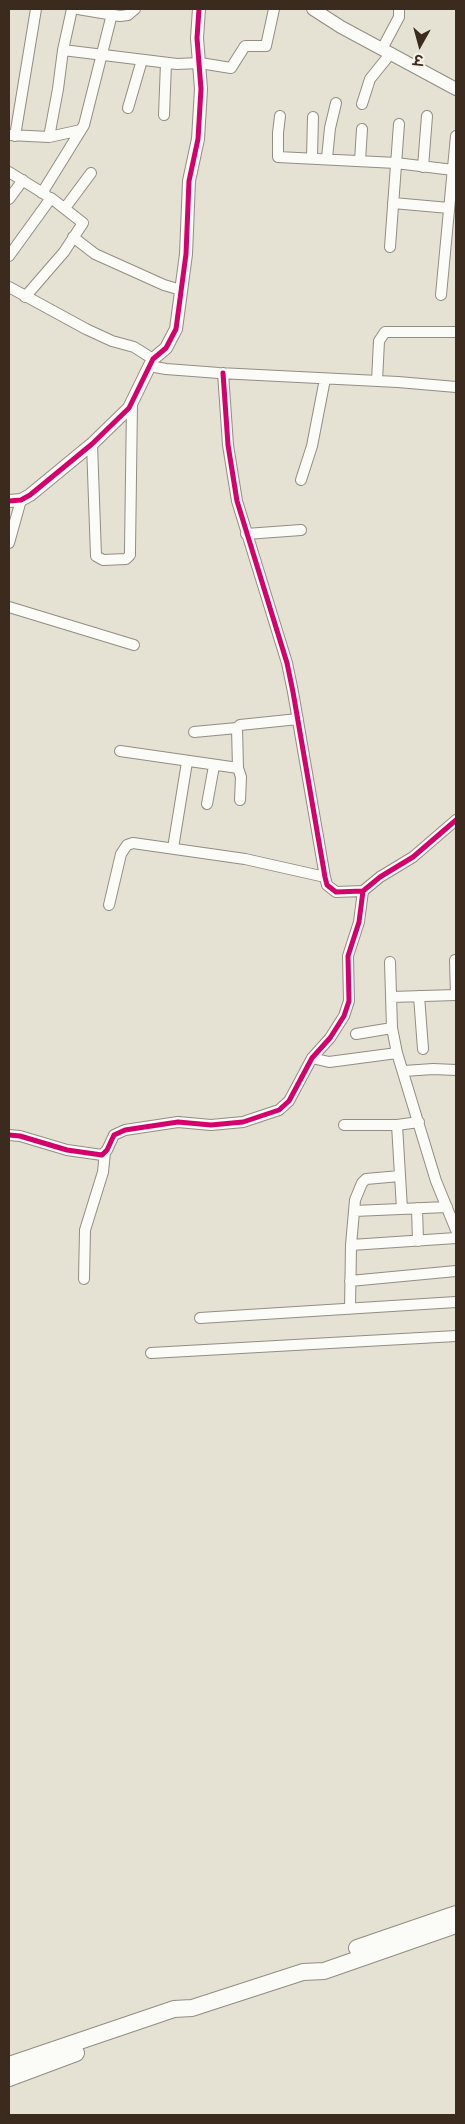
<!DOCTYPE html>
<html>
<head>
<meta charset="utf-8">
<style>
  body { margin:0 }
  #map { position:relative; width:465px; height:2124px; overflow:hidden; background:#e5e2d3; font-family:"Playpen Sans","Playpen Sans Deva",sans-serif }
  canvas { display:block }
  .frame { position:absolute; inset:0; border:10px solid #3b2a1e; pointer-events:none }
  .north { position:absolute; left:395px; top:20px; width:50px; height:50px; -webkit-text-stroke:4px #f7f3e8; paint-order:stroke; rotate:187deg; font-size:14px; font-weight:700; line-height:20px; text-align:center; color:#3b2a1e }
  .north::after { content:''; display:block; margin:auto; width:18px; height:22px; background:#3b2a1e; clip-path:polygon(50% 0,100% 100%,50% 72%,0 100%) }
</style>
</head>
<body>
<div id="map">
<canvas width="465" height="2124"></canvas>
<div class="frame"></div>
<div class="north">उ</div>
</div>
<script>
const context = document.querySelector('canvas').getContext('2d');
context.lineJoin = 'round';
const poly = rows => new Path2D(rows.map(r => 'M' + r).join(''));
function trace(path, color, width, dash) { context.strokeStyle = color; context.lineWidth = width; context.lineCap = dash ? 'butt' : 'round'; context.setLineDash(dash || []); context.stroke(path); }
const minor = poly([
  [78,9,120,16,128,15,135,9],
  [382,49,399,17,399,9],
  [63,50,177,64,200,63,231,68,245,46,266,46,274,9],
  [362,104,370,79,391,53],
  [128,108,142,60],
  [164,115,166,63],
  [280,116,278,133,278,157,396,163,453,170],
  [9,135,49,137,58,89,63,50,72,9],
  [15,136,36,9],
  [49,137,81,130],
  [312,157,313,117],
  [327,158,330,128,336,103],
  [360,161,362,129],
  [423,167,427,116],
  [9,172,46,195],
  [42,193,84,125,112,14],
  [9,199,23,180],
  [393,203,449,208],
  [65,208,91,173],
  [73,237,95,254,164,285,181,290],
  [390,247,399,124],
  [9,256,51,198,83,223,64,252,25,297],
  [9,287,86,329,112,341,134,347,153,359],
  [441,295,456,136],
  [149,366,166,369,219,373,398,382,456,387],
  [223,373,228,445,237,501,287,663,293,692,325,877,327,885,336,892,363,891],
  [377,381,379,341,385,332,456,332],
  [92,444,96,556,103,560,126,559,130,555,130,550,132,403],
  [301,480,312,446,325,379],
  [246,534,301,530],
  [9,543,21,500],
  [9,607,134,645],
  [194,732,237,728],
  [120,751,238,768,237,728,240,725,298,719],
  [238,768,241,777,240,800],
  [207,804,214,766],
  [173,848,187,762],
  [109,905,121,854,127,845,133,843,245,859,325,877],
  [455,960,456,995],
  [390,962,392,1028,397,1053],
  [419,996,423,1049],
  [391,997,456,995],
  [356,1034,392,1028],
  [312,1058,329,1062,397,1053,436,1181,456,1230],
  [404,1071,433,1069,456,1070],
  [344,1125,397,1125,419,1122],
  [397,1125,402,1209],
  [9,1135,20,1136,67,1150,102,1155,107,1150,114,1135,125,1130,178,1122,211,1125,243,1122,279,1110,289,1101,312,1058,330,1038,344,1016,349,1001,348,956,359,922,363,891,380,877,413,857,456,820],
  [417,1208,418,1241],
  [354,1211,447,1207],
  [351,1245,456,1238],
  [84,1279,85,1230,103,1172,105,1152],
  [350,1281,456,1271],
  [350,1309,351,1245,355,1200,362,1183,366,1179,400,1176],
  [200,1318,456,1302],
  [151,1353,456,1336]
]);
const tertiary = poly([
  [313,9,341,27,456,89],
  [9,501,21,500,30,495,92,444,129,408,153,359,166,348,176,329,186,254,189,181,198,139,201,89,197,38,199,9]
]);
const primary = poly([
  [357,1948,456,1914],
  [9,2065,174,2009,192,2008,303,1972,324,1971,456,1925],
  [9,2078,76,2053]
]);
trace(minor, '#918d83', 12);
trace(tertiary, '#918d83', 14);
trace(primary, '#918d83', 18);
trace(minor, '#fbfbf8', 10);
trace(tertiary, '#fbfbf8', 12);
trace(primary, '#fbfbf8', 16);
trace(poly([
  [223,373,228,445,237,501,287,663,293,692,325,877,327,885,336,892,363,891],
  [9,501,21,500,30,495,92,444,129,408,153,359,166,348,176,329,186,254,189,181,198,139,201,89,197,38,199,9],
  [9,1135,20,1136,67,1150,102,1155,107,1150,114,1135,125,1130,178,1122,211,1125,243,1122,279,1110,289,1101,312,1058,330,1038,344,1016,349,1001,348,956,359,922,363,891,380,877,413,857,456,820]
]), '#d6006c', 5);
</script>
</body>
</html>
